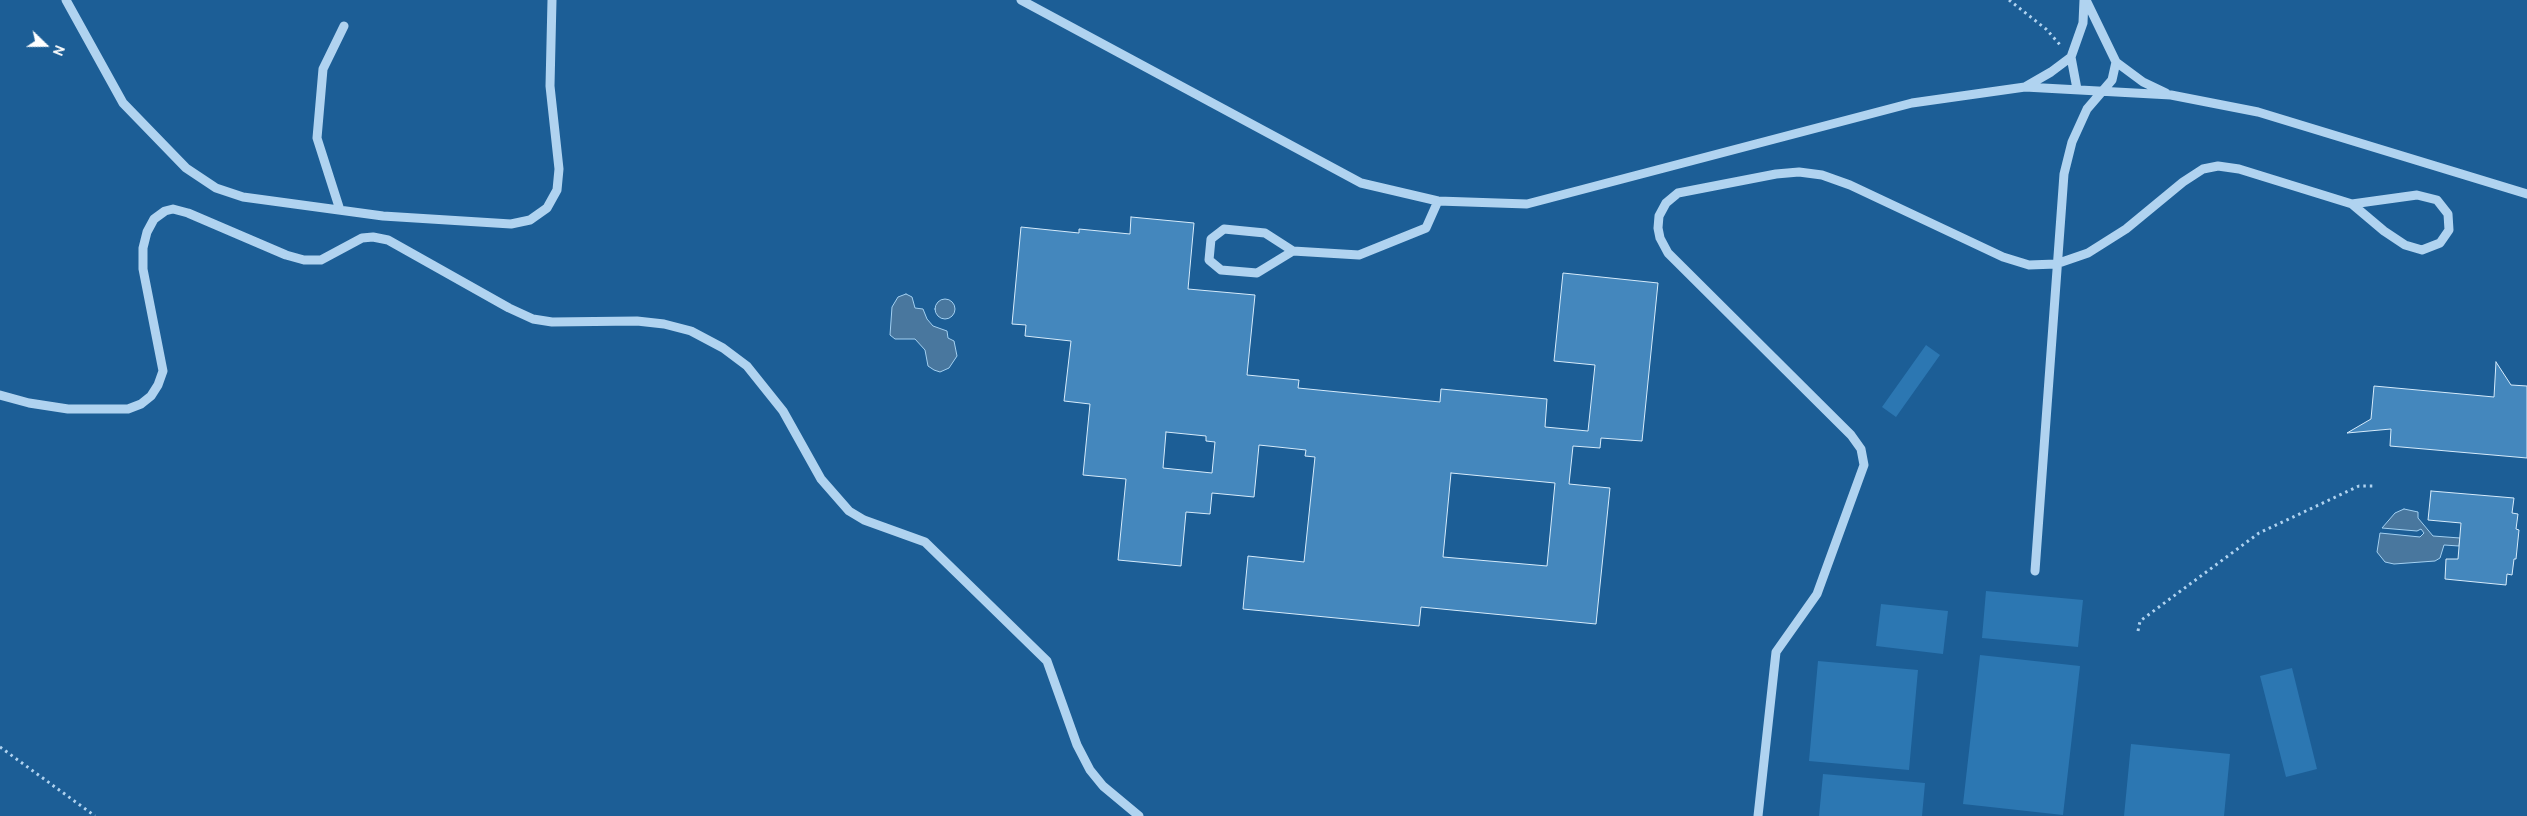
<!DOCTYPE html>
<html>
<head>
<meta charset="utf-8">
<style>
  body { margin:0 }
  #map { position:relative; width:2527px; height:816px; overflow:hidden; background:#1c5e96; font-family:Cabin,sans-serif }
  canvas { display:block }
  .north { position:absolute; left:20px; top:20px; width:50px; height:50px; -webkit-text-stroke:4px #1c5e96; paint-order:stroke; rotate:112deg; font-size:14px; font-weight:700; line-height:20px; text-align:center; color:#fff }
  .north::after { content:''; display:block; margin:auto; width:18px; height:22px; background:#fff; clip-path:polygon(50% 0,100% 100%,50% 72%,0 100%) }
</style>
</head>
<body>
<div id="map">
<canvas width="2527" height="816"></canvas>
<div class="north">N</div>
</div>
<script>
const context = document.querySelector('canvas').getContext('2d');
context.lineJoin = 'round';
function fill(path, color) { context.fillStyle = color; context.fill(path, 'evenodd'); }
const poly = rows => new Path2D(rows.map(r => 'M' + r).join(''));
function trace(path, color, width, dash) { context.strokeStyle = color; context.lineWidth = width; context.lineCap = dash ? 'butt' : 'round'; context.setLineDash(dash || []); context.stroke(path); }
fill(poly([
  [1926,345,1940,355,1896,417,1882,407],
  [1986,591,2083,600,2078,647,1982,638],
  [1881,604,1948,611,1943,654,1876,646],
  [1980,655,2080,666,2063,815,1963,804],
  [1818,661,1918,670,1909,770,1809,761],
  [2292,668,2317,769,2286,777,2260,676],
  [2131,744,2230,754,2224,816,2124,816],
  [1823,774,1925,783,1922,816,1819,816]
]), '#2c77b2');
const water = poly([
  [906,294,912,297,915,308,923,309,927,319,933,326,947,331,948,338,954,341,957,356,949,368,940,372,934,370,928,366,925,350,915,339,895,339,890,335,892,307,898,297,906,294],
  '935 309a10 10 0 1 1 20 0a10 10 0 1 1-20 0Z',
  [2404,509,2418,512,2418,518,2433,536,2460,538,2459,546,2444,545,2440,558,2435,561,2394,564,2385,562,2377,552,2380,533,2420,537,2424,533,2421,529,2417,531,2382,528,2395,513,2404,509]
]);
fill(water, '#49779e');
trace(water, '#a3d0f1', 1);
const building = poly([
  [1131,217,1194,223,1188,289,1255,295,1247,375,1299,380,1298,388,1440,402,1441,389,1547,399,1545,427,1588,431,1595,365,1554,361,1563,273,1658,283,1642,441,1601,438,1600,448,1573,446,1569,484,1610,488,1596,624,1421,607,1419,626,1243,609,1248,556,1304,562,1315,457,1305,456,1306,450,1259,445,1254,497,1212,493,1210,514,1186,512,1181,566,1118,560,1126,479,1083,475,1090,404,1064,401,1071,341,1025,336,1026,325,1012,324,1021,227,1079,233,1079,229,1130,234,1131,217],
  [1166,432,1206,436,1206,441,1215,442,1212,473,1163,468,1166,432],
  [1451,473,1555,483,1547,566,1443,557,1451,473],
  [2496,362,2511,385,2527,386,2527,458,2390,446,2391,429,2347,433,2371,419,2374,386,2494,397,2496,362],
  [2431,491,2514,498,2512,513,2518,514,2516,529,2519,530,2516,559,2514,559,2512,575,2507,574,2506,585,2445,579,2446,559,2458,559,2461,523,2428,520,2431,491]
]);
fill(building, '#4487bd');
trace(building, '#d6ebfb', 1);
trace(poly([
  [2009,0,2046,29,2061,46],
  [2138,631,2140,621,2259,533,2359,486,2374,486],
  [0,747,95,816]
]), '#b0d3f0', 3, [2.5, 4]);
trace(poly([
  [66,0,123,103,186,168,216,188,243,197,383,216,511,224,530,220,547,208,557,190,559,169,550,86,552,0],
  [1021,0,1361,183,1438,201,1527,204,1912,103,2025,87,2171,95,2258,112,2527,194],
  [2086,0,2116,62,2143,82,2166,93],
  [2071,57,2077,89],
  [2025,87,2051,72,2071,57,2083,23,2084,0],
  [340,210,317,138,323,69,344,26],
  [1293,251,1257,273,1221,270,1209,260,1211,239,1224,229,1265,233,1293,251,1359,255,1426,228,1438,201],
  [0,395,29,403,68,409,128,409,141,404,151,396,158,385,163,371,143,269,143,248,147,232,154,219,165,211,173,209,188,213,286,255,304,260,321,260,362,238,373,237,388,240,509,308,533,319,552,322,637,321,664,324,691,331,723,348,747,366,783,411,821,479,849,511,864,520,925,542,1047,661,1077,745,1090,770,1103,786,1139,816],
  [2035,571,2064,174,2072,142,2087,109,2112,80,2116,62],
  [1758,816,1776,652,1817,594,1864,465,1861,449,1851,435,1668,253,1660,238,1658,228,1659,216,1666,203,1678,193,1776,174,1799,172,1822,175,1850,185,2003,257,2029,265,2056,264,2088,253,2126,229,2183,182,2203,169,2218,166,2239,169,2352,204,2384,231,2405,245,2422,250,2440,243,2449,230,2448,214,2437,200,2417,195,2352,204]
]), '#b0d3f0', 9);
</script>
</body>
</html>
